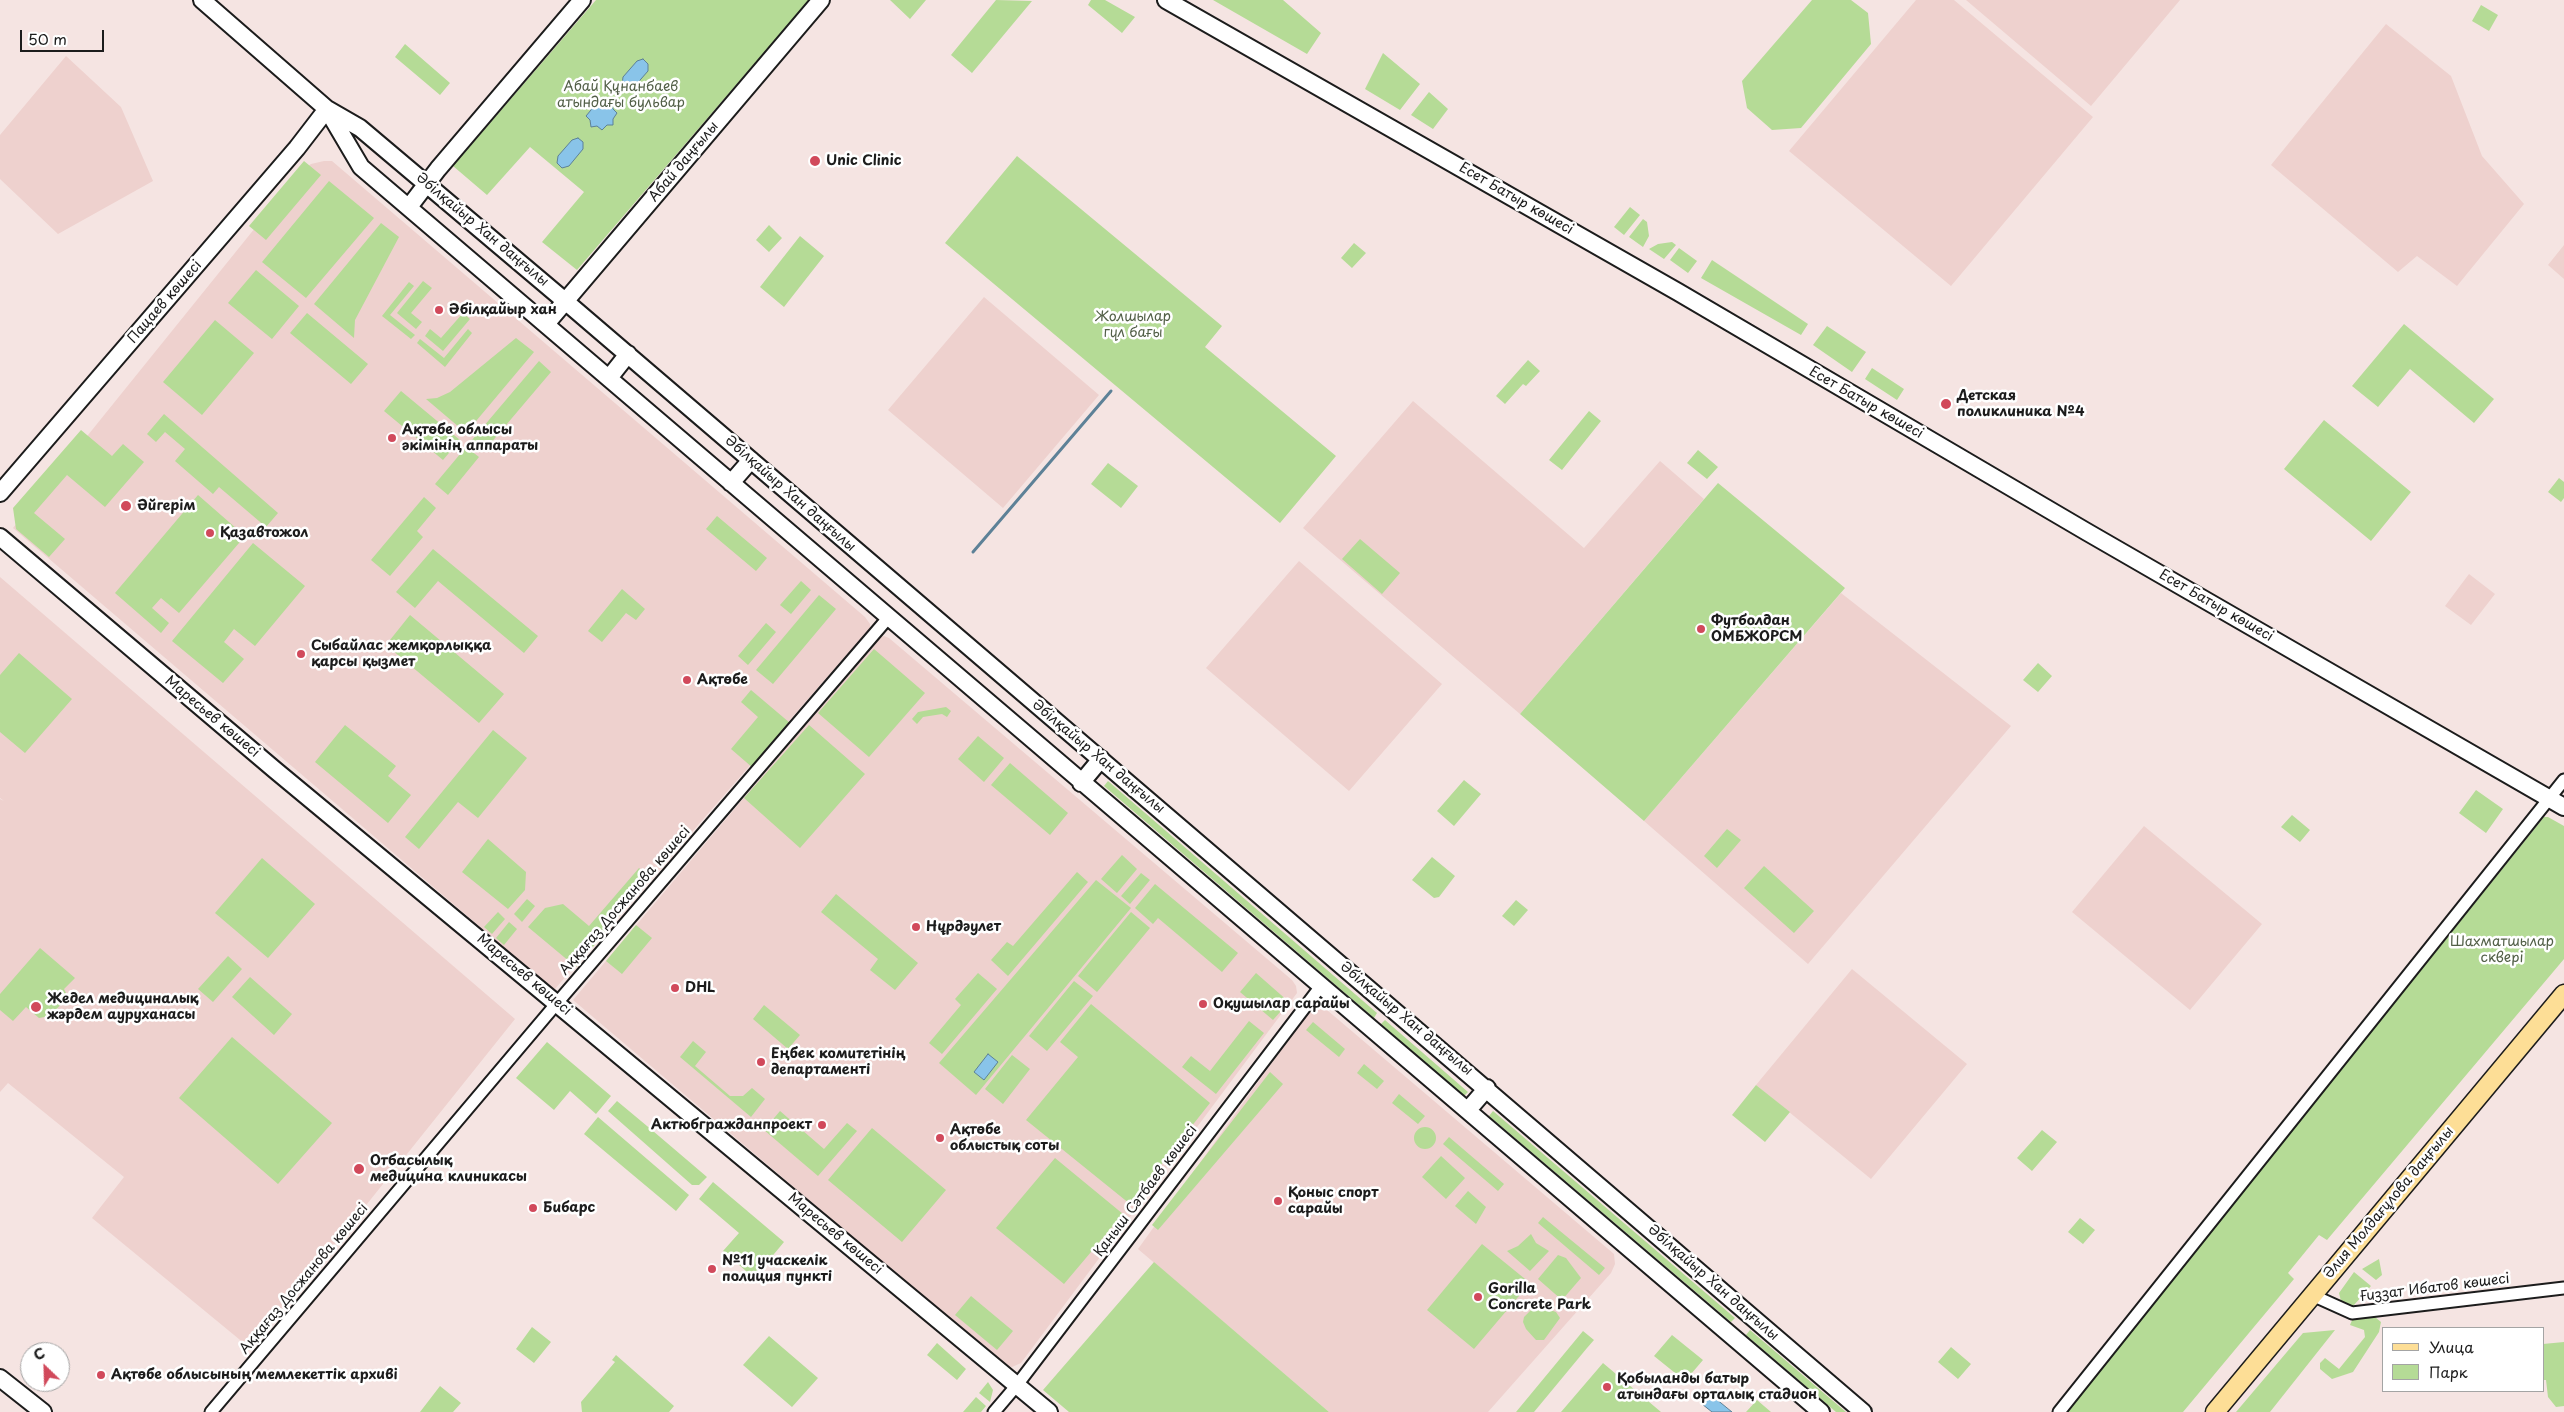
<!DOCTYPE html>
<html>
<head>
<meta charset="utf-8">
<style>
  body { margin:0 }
  #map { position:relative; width:2564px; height:1412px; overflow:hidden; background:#f5e4e2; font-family:"Playpen Sans",sans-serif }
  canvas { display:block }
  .legend { position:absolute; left:2382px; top:1327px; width:162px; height:65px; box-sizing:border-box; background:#fff; border:1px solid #a4a4a4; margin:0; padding:6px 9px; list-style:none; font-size:15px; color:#1c1c1c }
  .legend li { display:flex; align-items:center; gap:10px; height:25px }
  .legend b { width:25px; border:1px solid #a4a4a4 }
  .north { position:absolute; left:20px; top:1342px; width:50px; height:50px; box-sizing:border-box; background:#fff; border:1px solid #a4a4a4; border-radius:50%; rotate:336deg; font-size:14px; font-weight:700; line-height:20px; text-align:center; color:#1c1c1c }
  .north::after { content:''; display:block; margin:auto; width:18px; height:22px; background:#d1495b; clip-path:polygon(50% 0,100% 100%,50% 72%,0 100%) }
  .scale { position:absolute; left:20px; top:30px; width:84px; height:22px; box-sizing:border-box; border:2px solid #1c1c1c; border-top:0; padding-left:6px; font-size:15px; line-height:18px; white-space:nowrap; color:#1c1c1c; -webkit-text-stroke:4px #fff; paint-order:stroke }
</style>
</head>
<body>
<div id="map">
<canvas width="2564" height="1412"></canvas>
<ul class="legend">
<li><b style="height:6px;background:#fdde96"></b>Улица</li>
<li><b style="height:14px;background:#b5db96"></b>Парк</li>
</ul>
<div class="north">С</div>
<div class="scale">50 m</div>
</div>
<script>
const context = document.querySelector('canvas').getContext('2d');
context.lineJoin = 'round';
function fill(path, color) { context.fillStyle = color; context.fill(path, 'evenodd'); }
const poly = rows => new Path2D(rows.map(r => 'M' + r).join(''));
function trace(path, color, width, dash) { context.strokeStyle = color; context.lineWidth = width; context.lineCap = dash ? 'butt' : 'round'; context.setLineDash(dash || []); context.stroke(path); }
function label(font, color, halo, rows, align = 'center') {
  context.font = font + ' "Playpen Sans",sans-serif'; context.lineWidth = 5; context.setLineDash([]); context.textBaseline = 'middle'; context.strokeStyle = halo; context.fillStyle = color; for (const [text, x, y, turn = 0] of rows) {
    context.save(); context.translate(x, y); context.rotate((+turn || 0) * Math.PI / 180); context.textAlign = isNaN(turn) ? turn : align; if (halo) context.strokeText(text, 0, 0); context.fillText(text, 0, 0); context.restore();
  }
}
fill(poly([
  [1916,0,1954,0,2093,117,1951,286,1789,151],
  [1966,0,2180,0,2091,106],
  [2386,24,2451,76,2482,156,2524,204,2457,286,2417,256,2398,272,2271,165],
  [66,56,121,107,153,181,58,234,0,179,0,135],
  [324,161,332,161,865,617,870,624,870,628,554,990,13,528,301,171,311,164],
  [2564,245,2564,279,2548,265],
  [984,297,1099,395,1003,508,888,410],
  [1413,401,1584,548,1660,461,1704,499,1520,714,1303,528],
  [1299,561,1442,684,1349,791,1206,668],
  [2469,574,2495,594,2471,625,2445,606],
  [0,577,515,1019,251,1349,92,1218,124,1177,8,1083,0,1092,0,799,4,801,0,798],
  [1841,593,2011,726,1808,964,1644,821],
  [884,636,889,638,1292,980,1296,986,1297,993,1021,1363,1012,1367,1005,1366,573,1000,879,638],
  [2144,826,2262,924,2190,1010,2072,912],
  [1852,969,1967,1064,1871,1179,1756,1085],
  [1318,1008,1327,1010,1614,1254,1615,1264,1611,1273,1488,1412,1329,1412,1138,1249,1307,1014]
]), '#eed1ce');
fill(poly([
  [596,0,809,0,577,270,542,242,584,192,530,147,487,195,453,166],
  [890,0,926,0,910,19],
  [996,0,1032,1,972,73,951,55],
  [1091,0,1105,0,1135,17,1122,33,1088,5],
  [1213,0,1283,0,1321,33,1307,54],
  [1812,0,1851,0,1868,13,1871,44,1801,128,1772,130,1747,108,1742,81],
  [2481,5,2498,15,2489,31,2472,21],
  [405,44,450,83,440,95,395,57],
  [1383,53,1420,84,1400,110,1365,89],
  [1429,92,1448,109,1433,129,1411,115],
  [1017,156,1222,326,1205,347,1336,456,1280,523,945,243],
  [304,161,321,175,266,240,249,226],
  [329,181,374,218,306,298,262,262],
  [1630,207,1640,215,1624,235,1614,227],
  [1643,219,1647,222,1649,236,1643,247,1629,237],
  [381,223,399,237,355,320,354,338,314,304],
  [769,225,782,238,769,252,756,240],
  [800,236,824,256,784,307,760,287],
  [1672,242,1676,245,1664,259,1649,249,1658,244],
  [1354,243,1366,253,1352,268,1341,258],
  [1679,248,1697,261,1688,273,1670,260],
  [1712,260,1808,324,1801,335,1701,278],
  [256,270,299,306,272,339,228,303],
  [423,281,432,288,411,313,422,322,416,329,397,313],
  [409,282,414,286,390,315,415,335,411,339,382,316],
  [307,313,368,364,351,384,290,333],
  [463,313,470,319,443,351,425,336,430,329,441,338],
  [215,320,254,353,202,415,163,382],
  [2404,324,2494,399,2474,423,2410,369,2378,407,2352,386],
  [1827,326,1866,352,1852,372,1813,345],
  [468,329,472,333,445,367,417,343,420,339,444,358],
  [516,338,534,352,466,433,426,399,437,398,450,392],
  [1528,360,1540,371,1526,386,1523,384,1505,404,1496,396],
  [539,361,551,372,484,451,472,440],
  [1872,368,1904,389,1897,400,1865,379],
  [401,391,460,440,443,460,384,411],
  [1589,411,1601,421,1562,470,1549,460],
  [164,414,278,513,266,527,219,487,213,494,175,461,185,449,165,432,156,442,147,434],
  [2324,420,2411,492,2371,541,2284,469],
  [81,430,112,456,123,444,144,462,105,507,67,475,34,513,65,539,49,557,16,529,13,508],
  [466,447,479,457,448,495,435,484],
  [1698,450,1718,467,1707,479,1687,463],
  [1108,463,1138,486,1121,508,1091,484],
  [2559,478,2564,482,2564,498,2561,502,2548,492],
  [1718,483,1845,588,1644,821,1520,714],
  [198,495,245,536,179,613,161,598,152,608,169,623,161,633,115,593],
  [424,497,436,508,417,531,423,537,390,576,371,560],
  [717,516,767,558,756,571,706,529],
  [1360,539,1400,573,1382,594,1342,559],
  [253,543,305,586,255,646,234,629,224,642,244,659,223,683,172,641],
  [433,549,538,636,524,653,438,581,415,608,396,592],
  [801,581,811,590,791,614,780,605],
  [622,589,645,609,636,620,626,613,602,642,588,631],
  [819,595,836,609,773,684,756,670],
  [410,615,504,694,479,723,386,645],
  [766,623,776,632,748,665,738,656],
  [874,649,925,693,869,757,818,713],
  [19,653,72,699,25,753,0,732,0,675],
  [2038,663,2052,676,2038,692,2023,680],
  [751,690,790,723,753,768,731,749,758,717,741,702],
  [946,707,951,711,947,717,942,714,923,717,917,724,912,719,918,712],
  [345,725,396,766,388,776,411,795,388,823,315,762],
  [809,725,865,774,800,848,744,798],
  [493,730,527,758,478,818,458,802,419,849,405,837],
  [978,736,1004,758,984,782,958,759],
  [1010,763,1068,813,1050,835,991,785],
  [1464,780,1481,794,1454,826,1437,811],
  [1108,781,1377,1013,1374,1018,1104,786],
  [2476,790,2503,809,2486,833,2459,813],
  [2292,815,2310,830,2300,842,2281,827],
  [2544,817,2548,817,2564,826,2564,959,2327,1240,2319,1235,2288,1273,2294,1279,2183,1412,2066,1412],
  [1727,829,1741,840,1717,868,1704,856],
  [488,839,526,872,525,890,508,909,462,872],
  [1122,855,1137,869,1117,893,1101,879],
  [1432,857,1455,876,1439,897,1434,898,1412,880],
  [262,858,315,904,268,958,215,913],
  [1764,866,1814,911,1794,933,1744,888],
  [639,868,651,878,576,967,528,927,545,908,563,904,589,926],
  [1077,872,1088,882,1008,976,991,960,1007,942,1013,946],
  [1141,873,1150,880,1130,904,1121,896],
  [1096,880,1131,908,976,1095,939,1063],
  [1155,884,1238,953,1222,972,1158,918,1153,924,1135,908],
  [836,894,918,963,895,990,870,970,878,959,821,912],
  [527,899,535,906,522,922,514,914],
  [1516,900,1528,910,1514,926,1502,916],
  [498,912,505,919,492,934,484,927],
  [1131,912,1150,928,1097,992,1078,976],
  [509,922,517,929,504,945,496,938],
  [636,925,652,938,622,974,606,961],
  [40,948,75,978,64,989,68,997,50,1016,39,1018,26,1007,13,1021,0,1010,0,994],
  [228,956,242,969,213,1002,198,989],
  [978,973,997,989,942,1054,929,1043,961,1005,955,999],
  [1256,973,1289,1002,1273,1020,1240,992],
  [250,977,292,1014,274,1035,232,997],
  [1074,981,1093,996,1047,1051,1029,1036],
  [1091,1004,1210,1103,1130,1204,1026,1120,1078,1057,1060,1042],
  [764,1005,800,1035,788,1049,753,1019],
  [1385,1020,1468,1092,1464,1096,1381,1024],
  [1249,1021,1264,1033,1216,1094,1182,1067,1191,1056,1210,1071],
  [1313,1022,1345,1049,1339,1057,1306,1030],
  [232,1037,332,1123,278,1184,179,1098],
  [693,1041,706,1052,695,1066,730,1096,743,1096,752,1088,765,1099,751,1117,680,1057],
  [547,1042,611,1096,596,1114,570,1091,554,1110,516,1078],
  [1012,1055,1030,1069,1003,1104,985,1089],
  [1364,1064,1384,1081,1377,1089,1357,1073],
  [1270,1072,1283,1084,1158,1230,1152,1225],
  [1756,1085,1790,1112,1765,1142,1732,1115],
  [1399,1094,1425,1116,1418,1124,1392,1103],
  [617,1101,653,1131,707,1177,699,1185,692,1185,608,1111],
  [780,1111,824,1149,847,1123,857,1131,818,1176,764,1130],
  [1493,1111,1735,1318,1731,1322,1489,1116],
  [598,1117,689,1195,676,1211,584,1134],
  '1414 1138a11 11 0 1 1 22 0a11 11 0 1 1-22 0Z',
  [872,1128,946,1190,902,1242,828,1180],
  [2042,1130,2057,1142,2032,1171,2017,1158],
  [1449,1137,1504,1184,1498,1191,1443,1144],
  [1441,1156,1465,1178,1446,1199,1422,1177],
  [1055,1158,1123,1214,1064,1284,996,1228],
  [713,1182,784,1242,754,1278,723,1251,739,1233,699,1199],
  [1468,1191,1486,1207,1476,1224,1455,1206],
  [1543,1217,1605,1268,1599,1275,1538,1223],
  [2080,1218,2095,1230,2083,1244,2068,1232],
  [1531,1234,1536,1243,1549,1251,1530,1271,1507,1251,1518,1246],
  [1482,1244,1530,1283,1474,1349,1427,1310],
  [1558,1255,1566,1258,1581,1278,1562,1300,1538,1279],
  [2379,1259,2382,1275,2376,1280,2362,1269],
  [1154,1262,1329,1412,1069,1412,1043,1390],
  [2354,1272,2371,1286,2354,1305,2349,1305,2341,1301,2339,1293],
  [971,1296,1013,1331,997,1350,955,1315],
  [1536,1305,1556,1312,1560,1318,1544,1340,1536,1340,1526,1329,1523,1322,1524,1317],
  [2375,1317,2381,1322,2379,1332,2353,1372,2332,1379,2320,1369,2320,1363,2325,1358,2339,1369,2365,1337,2364,1330,2350,1325,2353,1318],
  [532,1327,551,1342,534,1363,516,1349],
  [1750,1330,1846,1412,1836,1412,1746,1335],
  [2335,1330,2270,1412,2236,1412,2303,1333],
  [1583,1331,1594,1340,1587,1348,1534,1412,1516,1412],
  [1672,1335,1703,1360,1685,1381,1654,1356],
  [769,1336,818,1378,792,1407,743,1365],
  [2564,1342,2564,1406,2556,1407,2548,1397,2546,1380,2543,1380,2543,1344],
  [937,1343,966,1369,957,1380,927,1355],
  [1951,1347,1971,1364,1958,1379,1938,1362],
  [616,1355,674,1406,669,1412,582,1412,581,1402,615,1362,612,1360],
  [1603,1363,1661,1412,1561,1412],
  [988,1382,993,1390,990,1402,979,1393],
  [440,1386,461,1403,453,1412,420,1412],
  [976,1397,986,1406,981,1412,963,1412],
  [1757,1400,1771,1412,1746,1412]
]), '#b5db96');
const water = poly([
  [643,59,648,64,648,71,634,87,627,89,622,85,623,77,637,61,643,59],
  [601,99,605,103,608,101,612,103,613,109,617,113,613,119,613,125,607,125,602,130,597,126,591,127,590,120,586,116,591,110,590,105,596,104,601,99],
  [578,138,583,142,583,149,569,166,562,168,557,163,558,156,572,140,578,138],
  [988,1054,998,1062,984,1080,974,1072,988,1054],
  [1710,1394,1732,1412,1712,1412,1702,1404,1710,1394]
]);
fill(water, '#89c4e9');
trace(water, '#5d8197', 1);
trace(poly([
  [973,552,1111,391]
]), '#5d8197', 3);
const street = poly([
  [2312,1295,2352,1313,2564,1288],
  [211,1412,557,1003,888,618],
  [994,1412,1017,1385,1321,986],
  [2059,1412,2564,780]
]);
const secondary = poly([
  [202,0,327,109,360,128,565,301,1863,1412],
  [1166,0,1678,292,2087,532,2564,807],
  [328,111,361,167,1821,1412],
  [409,207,438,169,582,0],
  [546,324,821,0],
  [609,378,628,354],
  [731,483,751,460],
  [0,493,297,148,327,109],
  [0,537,275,770,1049,1412],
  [1081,783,1101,759],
  [1468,1110,1487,1088],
  [0,1378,43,1412]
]);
const primary = poly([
  [2215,1412,2564,994]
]);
trace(street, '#1c1c1c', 15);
trace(secondary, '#1c1c1c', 20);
trace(primary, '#1c1c1c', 21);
trace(street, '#fff', 11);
trace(secondary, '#fff', 16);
trace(primary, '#fdde96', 18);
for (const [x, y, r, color] of [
  [815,161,6,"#d1495b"],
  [439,310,5,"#d1495b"],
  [1946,404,6,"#d1495b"],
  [392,438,5,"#d1495b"],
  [126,506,6,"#d1495b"],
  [210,533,5,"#d1495b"],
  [1701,629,5,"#d1495b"],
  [301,654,5,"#d1495b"],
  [687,680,5,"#d1495b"],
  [916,927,5,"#d1495b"],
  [675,988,5,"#d1495b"],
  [1203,1004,5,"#d1495b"],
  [36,1007,6,"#d1495b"],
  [761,1062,5,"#d1495b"],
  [822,1125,5,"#d1495b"],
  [940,1138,5,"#d1495b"],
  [359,1169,6,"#d1495b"],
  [1278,1201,5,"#d1495b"],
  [533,1208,5,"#d1495b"],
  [712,1269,5,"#d1495b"],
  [1478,1297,5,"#d1495b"],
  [101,1375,5,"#d1495b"],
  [1607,1387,5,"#d1495b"]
]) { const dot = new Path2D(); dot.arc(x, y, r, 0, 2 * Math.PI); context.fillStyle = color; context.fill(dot); trace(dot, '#fff', 2); }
label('14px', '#525f47', '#fff', [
  ["Абай Құнанбаев",621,87],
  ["атындағы бульвар",621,103],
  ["Жолшылар",1133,317],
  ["гүл бағы",1133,333],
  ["Шахматшылар",2502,942],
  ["сквері",2502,958]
]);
label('bold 14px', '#1c1c1c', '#fff', [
  ["Unic Clinic",826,161],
  ["Әбілқайыр хан",449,310],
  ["Детская",1957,396],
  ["поликлиника №4",1957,412],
  ["Ақтөбе облысы",402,430],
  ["әкімінің аппараты",402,446],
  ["Әйгерім",137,506],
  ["Қазавтожол",220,533],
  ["Футболдан",1711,621],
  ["ОМБЖОРСМ",1711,637],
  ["Сыбайлас жемқорлыққа",311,646],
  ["қарсы қызмет",311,662],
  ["Ақтөбе",697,680],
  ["Нұрдәулет",926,927],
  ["DHL",685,988],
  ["Жедел медициналық",47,999],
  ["жәрдем ауруханасы",47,1015],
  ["Оқушылар сарайы",1213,1004],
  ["Еңбек комитетінің",771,1054],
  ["департаменті",771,1070],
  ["Актюбгражданпроект",812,1125,"right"],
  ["Ақтөбе",950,1130],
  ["облыстық соты",950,1146],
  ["Отбасылық",370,1161],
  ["медицина клиникасы",370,1177],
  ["Қоныс спорт",1288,1193],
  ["сарайы",1288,1209],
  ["Бибарс",543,1208],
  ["№11 учаскелік",722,1261],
  ["полиция пункті",722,1277],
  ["Gorilla",1488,1289],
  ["Concrete Park",1488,1305],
  ["Ақтөбе облысының мемлекеттік архиві",111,1375],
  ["Қобыланды батыр",1617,1379],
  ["атындағы орталық стадион",1617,1395]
], 'left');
label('14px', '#1c1c1c', '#fff', [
  ["Абай даңғылы",684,162,-50],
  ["Есет Батыр көшесі",1516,199,30],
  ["Әбілқайыр Хан даңғылы",482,230,40],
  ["Пацаев көшесі",165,302,-49],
  ["Есет Батыр көшесі",1866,403,30],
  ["Әбілқайыр Хан даңғылы",790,494,41],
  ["Есет Батыр көшесі",2216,606,30],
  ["Маресьев көшесі",212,717,40],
  ["Әбілқайыр Хан даңғылы",1098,757,40],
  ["Аққағаз Досжанова көшесі",625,901,-49],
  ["Маресьев көшесі",524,975,40],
  ["Әбілқайыр Хан даңғылы",1406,1019,40],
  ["Қаныш Сәтбаев көшесі",1146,1191,-53],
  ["Әлия Молдағұлова даңғылы",2389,1203,-50],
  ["Маресьев көшесі",835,1234,40],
  ["Аққағаз Досжанова көшесі",304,1279,-50],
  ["Әбілқайыр Хан даңғылы",1713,1283,41],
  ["Ғиззат Ибатов көшесі",2435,1288,-7]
]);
</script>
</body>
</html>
